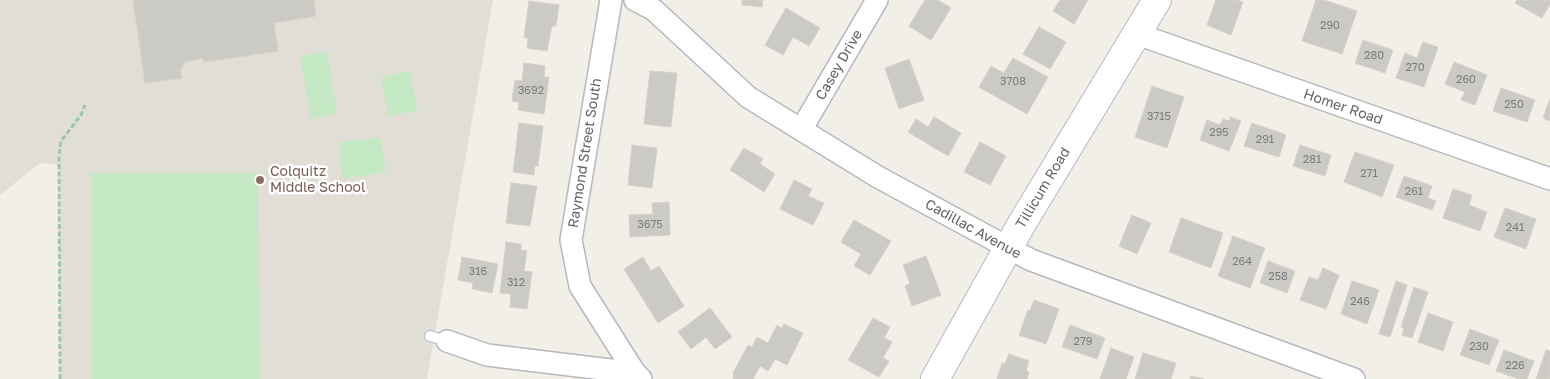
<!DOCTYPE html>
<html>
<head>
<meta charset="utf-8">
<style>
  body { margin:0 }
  canvas { display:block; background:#f1efe8 }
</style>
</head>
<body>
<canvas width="1550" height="379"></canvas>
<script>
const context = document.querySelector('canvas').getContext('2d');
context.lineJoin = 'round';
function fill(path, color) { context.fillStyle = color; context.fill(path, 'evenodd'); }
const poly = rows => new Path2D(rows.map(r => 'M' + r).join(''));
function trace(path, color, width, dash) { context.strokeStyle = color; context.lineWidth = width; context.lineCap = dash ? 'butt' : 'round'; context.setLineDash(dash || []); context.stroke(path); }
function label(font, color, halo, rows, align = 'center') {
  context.font = font + ' "Golos Text",sans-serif'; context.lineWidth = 5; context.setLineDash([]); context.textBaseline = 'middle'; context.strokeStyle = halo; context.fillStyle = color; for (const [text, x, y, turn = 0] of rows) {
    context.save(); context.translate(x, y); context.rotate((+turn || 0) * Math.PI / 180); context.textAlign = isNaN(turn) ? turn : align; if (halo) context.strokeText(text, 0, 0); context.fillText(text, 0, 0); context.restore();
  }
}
fill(poly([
  [0,0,493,0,427,379,60,379,58,165,40,163,0,195]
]), '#e1ded6');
fill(poly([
  [327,52,337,114,311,119,300,56],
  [410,71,417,111,388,116,381,77],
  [380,137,386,172,343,179,338,148,341,142],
  [91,173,258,173,259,379,92,379]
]), '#c5e8c5');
const building = poly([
  [133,0,314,0,316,16,274,23,278,51,204,62,203,58,185,62,180,71,182,78,145,83,133,0],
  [742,0,763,0,762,7,742,5,742,0],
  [925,0,938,0,951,8,931,40,909,26,925,0],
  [1060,0,1088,0,1074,24,1053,11,1060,0],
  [1216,0,1237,0,1243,2,1231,35,1207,25,1216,0],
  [1316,0,1324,0,1357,11,1342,54,1302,41,1316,0],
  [1517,0,1550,0,1550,4,1542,18,1515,3,1517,0],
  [529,1,559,5,556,26,552,26,547,51,527,48,528,38,524,38,529,1],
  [786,8,820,28,809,46,793,37,783,55,765,45,786,8],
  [1039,27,1066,42,1050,69,1023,54,1039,27],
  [1363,40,1393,50,1385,73,1355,63,1363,40],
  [1423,42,1438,47,1424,87,1396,78,1405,53,1417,58,1423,42],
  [1013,58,1048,77,1027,114,979,87,991,66,1004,73,1013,58],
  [909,59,924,100,899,109,885,68,909,59],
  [1454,62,1487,75,1475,105,1461,100,1465,92,1445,84,1454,62],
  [524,63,545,66,544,77,549,77,544,114,518,110,519,102,512,101,515,80,522,81,524,63],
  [650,71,677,73,671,127,644,124,650,71],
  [1152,86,1184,97,1167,148,1135,137,1152,86],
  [1501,88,1535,100,1527,122,1493,111,1501,88],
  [1550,99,1550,121,1543,118,1550,99],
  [934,117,961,133,948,156,908,132,916,119,928,127,934,117],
  [1231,117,1241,121,1229,151,1200,140,1207,120,1220,125,1223,119,1229,121,1231,117],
  [519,123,543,126,538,166,535,166,534,175,513,172,519,123],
  [1252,123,1286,135,1279,157,1244,146,1252,123],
  [980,142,1006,156,990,185,964,172,980,142],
  [632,145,657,148,652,188,628,185,632,145],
  [1300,145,1331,155,1325,176,1293,166,1300,145],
  [744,148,763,159,760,164,775,174,764,192,730,170,744,148],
  [1355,152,1394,165,1382,197,1344,182,1355,152],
  [1404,176,1432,186,1428,198,1436,201,1432,210,1396,197,1404,176],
  [794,180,812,189,808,196,824,203,813,225,780,209,794,180],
  [511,183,537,186,530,226,506,223,511,183],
  [1453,189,1472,195,1469,205,1487,212,1480,231,1443,218,1453,189],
  [669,202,670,235,630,237,629,215,653,214,652,203,669,202],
  [1505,208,1536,219,1526,249,1494,237,1505,208],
  [1132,215,1151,223,1137,254,1119,246,1132,215],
  [1181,218,1223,233,1211,268,1169,252,1181,218],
  [854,220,891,241,870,275,854,266,861,254,841,242,854,220],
  [1233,236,1265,248,1250,288,1218,276,1233,236],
  [506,242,521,244,521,250,527,251,524,271,532,272,527,309,510,307,511,294,500,293,506,242],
  [926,256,941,295,912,306,905,286,910,283,903,265,926,256],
  [462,257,498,264,492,293,472,289,473,283,458,280,462,257],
  [643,257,651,271,659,266,684,306,658,323,624,269,643,257],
  [1268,261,1295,271,1287,293,1260,283,1268,261],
  [1323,268,1339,275,1326,309,1300,300,1309,277,1318,280,1323,268],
  [1352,281,1379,290,1367,324,1341,314,1352,281],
  [1396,281,1407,285,1390,337,1379,334,1396,281],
  [1414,287,1428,292,1412,338,1402,335,1404,328,1401,327,1414,287],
  [1034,300,1059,309,1046,344,1019,335,1028,310,1030,311,1034,300],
  [710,308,732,337,715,349,706,337,691,349,678,332,710,308],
  [1428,313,1453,322,1443,351,1418,342,1428,313],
  [873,318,890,327,884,338,892,342,883,358,889,361,879,377,848,360,873,318],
  [784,324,803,333,787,365,775,359,768,371,760,366,753,379,733,379,734,376,733,373,748,345,752,347,757,337,768,343,777,325,782,328,784,324],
  [1070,325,1105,338,1097,359,1062,347,1070,325],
  [1470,329,1499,340,1489,365,1460,355,1470,329],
  [1111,348,1134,357,1126,379,1100,379,1111,348],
  [1504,350,1534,361,1527,379,1519,379,1496,371,1504,350],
  [1546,350,1550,351,1550,379,1536,379,1546,350],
  [1143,353,1176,363,1171,379,1135,379,1143,353],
  [1009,354,1029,361,1026,371,1029,372,1027,379,997,379,1002,363,1005,364,1009,354],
  [1191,376,1204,379,1190,379,1191,376]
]);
fill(building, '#cccac5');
trace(building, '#d6d1c6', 1);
const service = poly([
  [430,336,447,341]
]);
const minor = poly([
  [611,0,571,240,580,286,635,373,641,379],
  [635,0,654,10,748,97,878,177,1031,260,1354,379],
  [1137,34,1550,179],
  [801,130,877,0],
  [447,341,487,355,635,373]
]);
const secondary = poly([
  [935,379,1021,225,1157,0]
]);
trace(service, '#b5b8bc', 12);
trace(minor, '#b5b8bc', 24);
trace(secondary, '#b6babf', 30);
trace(poly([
  [60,379,59,157,61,141,81,115,85,105]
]), '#9cc7a9', 3, [5, 2.5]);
trace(service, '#fff', 10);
trace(minor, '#fff', 21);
trace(secondary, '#fff', 28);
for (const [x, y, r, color] of [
  [260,180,5,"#8d6e63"]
]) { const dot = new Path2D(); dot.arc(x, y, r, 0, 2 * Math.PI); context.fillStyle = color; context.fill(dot); trace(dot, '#fff', 2); }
label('11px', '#7a7d7f', null, [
  ["290",1330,26],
  ["280",1374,56],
  ["270",1415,68],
  ["260",1466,80],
  ["3708",1013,82],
  ["3692",531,91],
  ["250",1514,105],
  ["3715",1159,117],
  ["295",1219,133],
  ["291",1265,140],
  ["281",1312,160],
  ["271",1369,174],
  ["261",1414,192],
  ["3675",650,225],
  ["241",1515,228],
  ["264",1242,262],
  ["316",478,272],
  ["258",1278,277],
  ["312",516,283],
  ["246",1360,302],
  ["279",1083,342],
  ["230",1479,347],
  ["226",1515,366]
]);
label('14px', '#5f6368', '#fff', [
  ["Casey Drive",839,65,-60],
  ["Homer Road",1343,107,19],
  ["Raymond Street South",585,153,-81],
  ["Tillicum Road",1043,188,-59],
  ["Cadillac Avenue",973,229,29]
]);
label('14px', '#785e54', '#fff', [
  ["Colquitz",270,172],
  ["Middle School",270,188]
], 'left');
</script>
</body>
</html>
